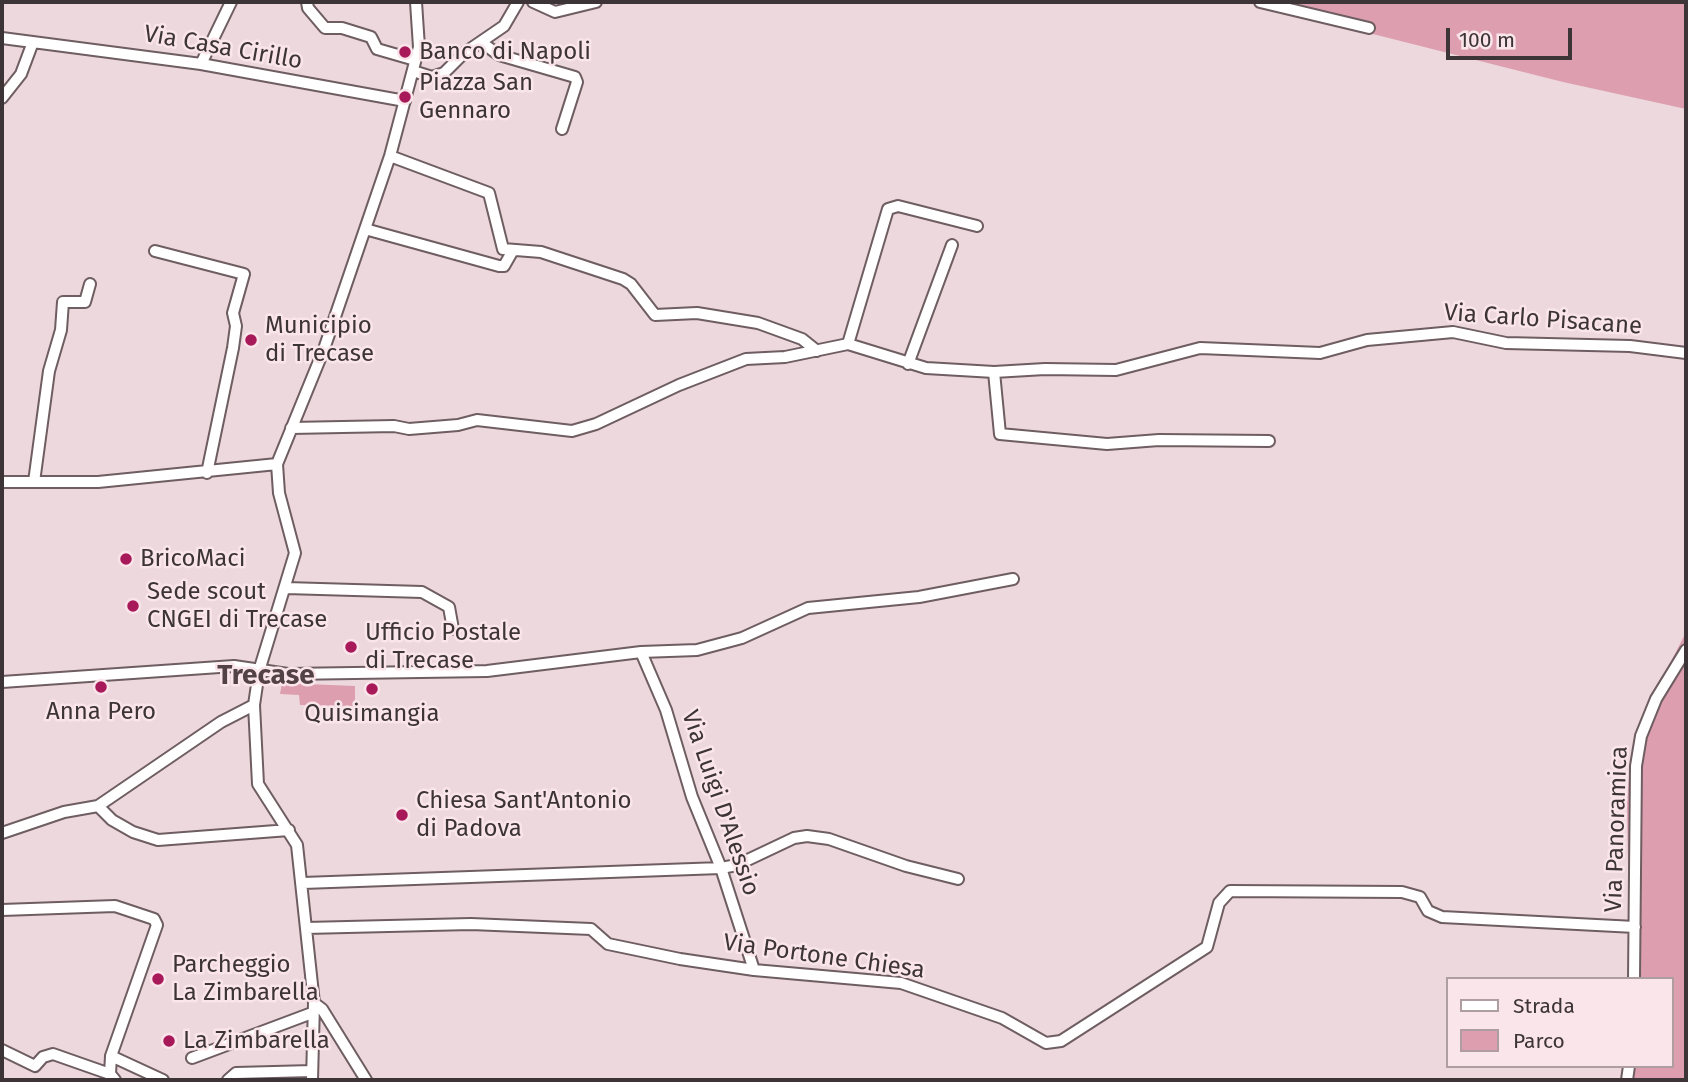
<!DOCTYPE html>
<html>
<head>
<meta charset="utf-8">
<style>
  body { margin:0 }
  #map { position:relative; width:1688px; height:1082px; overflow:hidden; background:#edd8dd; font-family:"Fira Sans",sans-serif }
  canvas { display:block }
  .frame { position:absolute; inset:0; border:4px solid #3c3436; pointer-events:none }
  .legend { position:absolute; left:1446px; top:977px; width:228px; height:91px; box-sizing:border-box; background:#fae5ea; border:2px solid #ae9ea2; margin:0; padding:9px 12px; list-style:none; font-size:21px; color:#3c3436 }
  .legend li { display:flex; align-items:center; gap:14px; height:35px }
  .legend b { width:35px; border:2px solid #ae9ea2 }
  .scale { position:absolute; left:1446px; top:28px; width:126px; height:32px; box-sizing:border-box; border:4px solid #3c3436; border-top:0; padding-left:9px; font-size:21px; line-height:24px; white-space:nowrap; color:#3c3436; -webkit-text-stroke:5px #fae5ea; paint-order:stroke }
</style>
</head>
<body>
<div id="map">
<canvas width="1688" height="1082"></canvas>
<div class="frame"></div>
<ul class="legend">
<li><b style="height:9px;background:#fff"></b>Strada</li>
<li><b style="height:19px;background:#dd9fb0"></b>Parco</li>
</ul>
<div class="scale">100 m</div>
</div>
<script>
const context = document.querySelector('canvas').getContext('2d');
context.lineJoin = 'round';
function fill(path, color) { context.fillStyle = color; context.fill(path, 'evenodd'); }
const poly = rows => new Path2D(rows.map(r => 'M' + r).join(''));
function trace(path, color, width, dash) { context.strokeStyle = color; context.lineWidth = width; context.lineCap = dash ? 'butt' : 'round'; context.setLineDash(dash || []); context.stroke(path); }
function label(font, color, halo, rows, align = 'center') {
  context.font = font + ' "Fira Sans",sans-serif'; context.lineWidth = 5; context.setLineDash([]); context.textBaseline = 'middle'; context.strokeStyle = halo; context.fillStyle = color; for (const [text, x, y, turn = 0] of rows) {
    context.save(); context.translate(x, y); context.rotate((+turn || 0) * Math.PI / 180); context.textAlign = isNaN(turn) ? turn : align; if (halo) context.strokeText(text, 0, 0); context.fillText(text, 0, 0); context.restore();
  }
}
fill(poly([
  [1246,2,1686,2,1686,109,1563,82],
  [1686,632,1686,1080,1621,1080,1623,1066,1672,1066,1672,979,1630,979,1627,805,1630,762,1641,721],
  [282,683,355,686,355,706,300,705,299,695,280,694]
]), '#dd9fb0');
const minor = poly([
  [307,2,308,8,325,28,342,28,371,37,377,49,415,60],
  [533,2,555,12,596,2],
  [1260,2,1369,28],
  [2,38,201,64,405,101],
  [481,42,499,55,575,77,577,82,562,129],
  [201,64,231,2],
  [413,71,432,77,444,73,463,54,504,26,518,2],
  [2,98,21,74,33,42],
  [390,156,489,193,503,249,541,252,623,279,631,284,655,315,697,313,758,323,802,339,817,351],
  [365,229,499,266,504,266,512,252],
  [155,251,244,274,233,313,236,326,233,348,207,473],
  [848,344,888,209,898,206,977,226],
  [908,364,952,245],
  [994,372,1000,434,1107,444,1159,440,1269,441],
  [291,428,394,426,409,429,458,425,477,420,572,431,596,424,679,385,746,359,785,357,848,344,926,368,994,372,1045,369,1116,370,1200,348,1320,353,1367,340,1453,332,1506,343,1630,346,1686,353],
  [2,482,98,482,277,464],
  [34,482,49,371,61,330,63,302,85,302,90,284],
  [286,588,422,592,449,607,453,629],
  [641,652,666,710,692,797,721,868,754,970],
  [2,682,234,666,288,674,487,671,641,652,697,650,742,638,808,608,919,597,1013,579],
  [98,806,112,820,133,832,158,840,289,830],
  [2,833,64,812,98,806,221,722,254,705],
  [303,883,721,868,737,865,794,838,807,836,829,839,906,866,958,879],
  [2,910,115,906,154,919,157,925,111,1056,110,1074],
  [306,928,471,924,591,929,608,944,680,959,754,970,901,983,1002,1018,1046,1043,1061,1041,1207,947,1219,903,1230,891,1402,892,1420,897,1428,911,1442,917,1635,927],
  [1634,979,1636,766,1641,736,1656,699,1686,650],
  [314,1003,322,1009,366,1080],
  [2,1050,35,1066,43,1057,53,1054,110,1074,115,1080],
  [111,1056,163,1080],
  [192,1058,312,1013],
  [228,1080,236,1073,312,1071],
  [312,1080,314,1003,297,845,258,784,254,705,259,671,295,553,279,493,277,464,324,349,390,156,419,47,416,2],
  [1627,1080,1629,1066]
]);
trace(minor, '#6e5d61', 14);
trace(minor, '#fff', 10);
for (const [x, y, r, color] of [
  [405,52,7,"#a81959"],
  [405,97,7,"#a81959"],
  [251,340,7,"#a81959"],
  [126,559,7,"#a81959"],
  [133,606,7,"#a81959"],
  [351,647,7,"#a81959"],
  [101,687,7,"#a81959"],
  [372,689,7,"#a81959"],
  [402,815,7,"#a81959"],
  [158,979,7,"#a81959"],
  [169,1041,7,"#a81959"]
]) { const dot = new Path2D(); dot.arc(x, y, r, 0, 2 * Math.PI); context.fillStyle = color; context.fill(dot); trace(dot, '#fae5ea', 2.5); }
label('24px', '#3c3436', '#fae5ea', [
  ["Via Casa Cirillo",223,48,10],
  ["Via Carlo Pisacane",1543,320,4],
  ["Via Luigi D'Alessio",720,803,71],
  ["Via Panoramica",1617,829,-88],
  ["Via Portone Chiesa",824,957,8]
]);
label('24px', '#3c3436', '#fae5ea', [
  ["Banco di Napoli",419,52],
  ["Piazza San",419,83],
  ["Gennaro",419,111],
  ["Municipio",265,326],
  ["di Trecase",265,354],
  ["BricoMaci",140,559],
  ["Sede scout",147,592],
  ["CNGEI di Trecase",147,620],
  ["Ufficio Postale",365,633],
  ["di Trecase",365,661],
  ["Anna Pero",101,712,"center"],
  ["Quisimangia",372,714,"center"],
  ["Chiesa Sant'Antonio",416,801],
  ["di Padova",416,829],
  ["Parcheggio",172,965],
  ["La Zimbarella",172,993],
  ["La Zimbarella",183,1041]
], 'left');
label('bold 28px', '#524246', '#fae5ea', [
  ["Trecase",266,676]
]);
</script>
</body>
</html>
